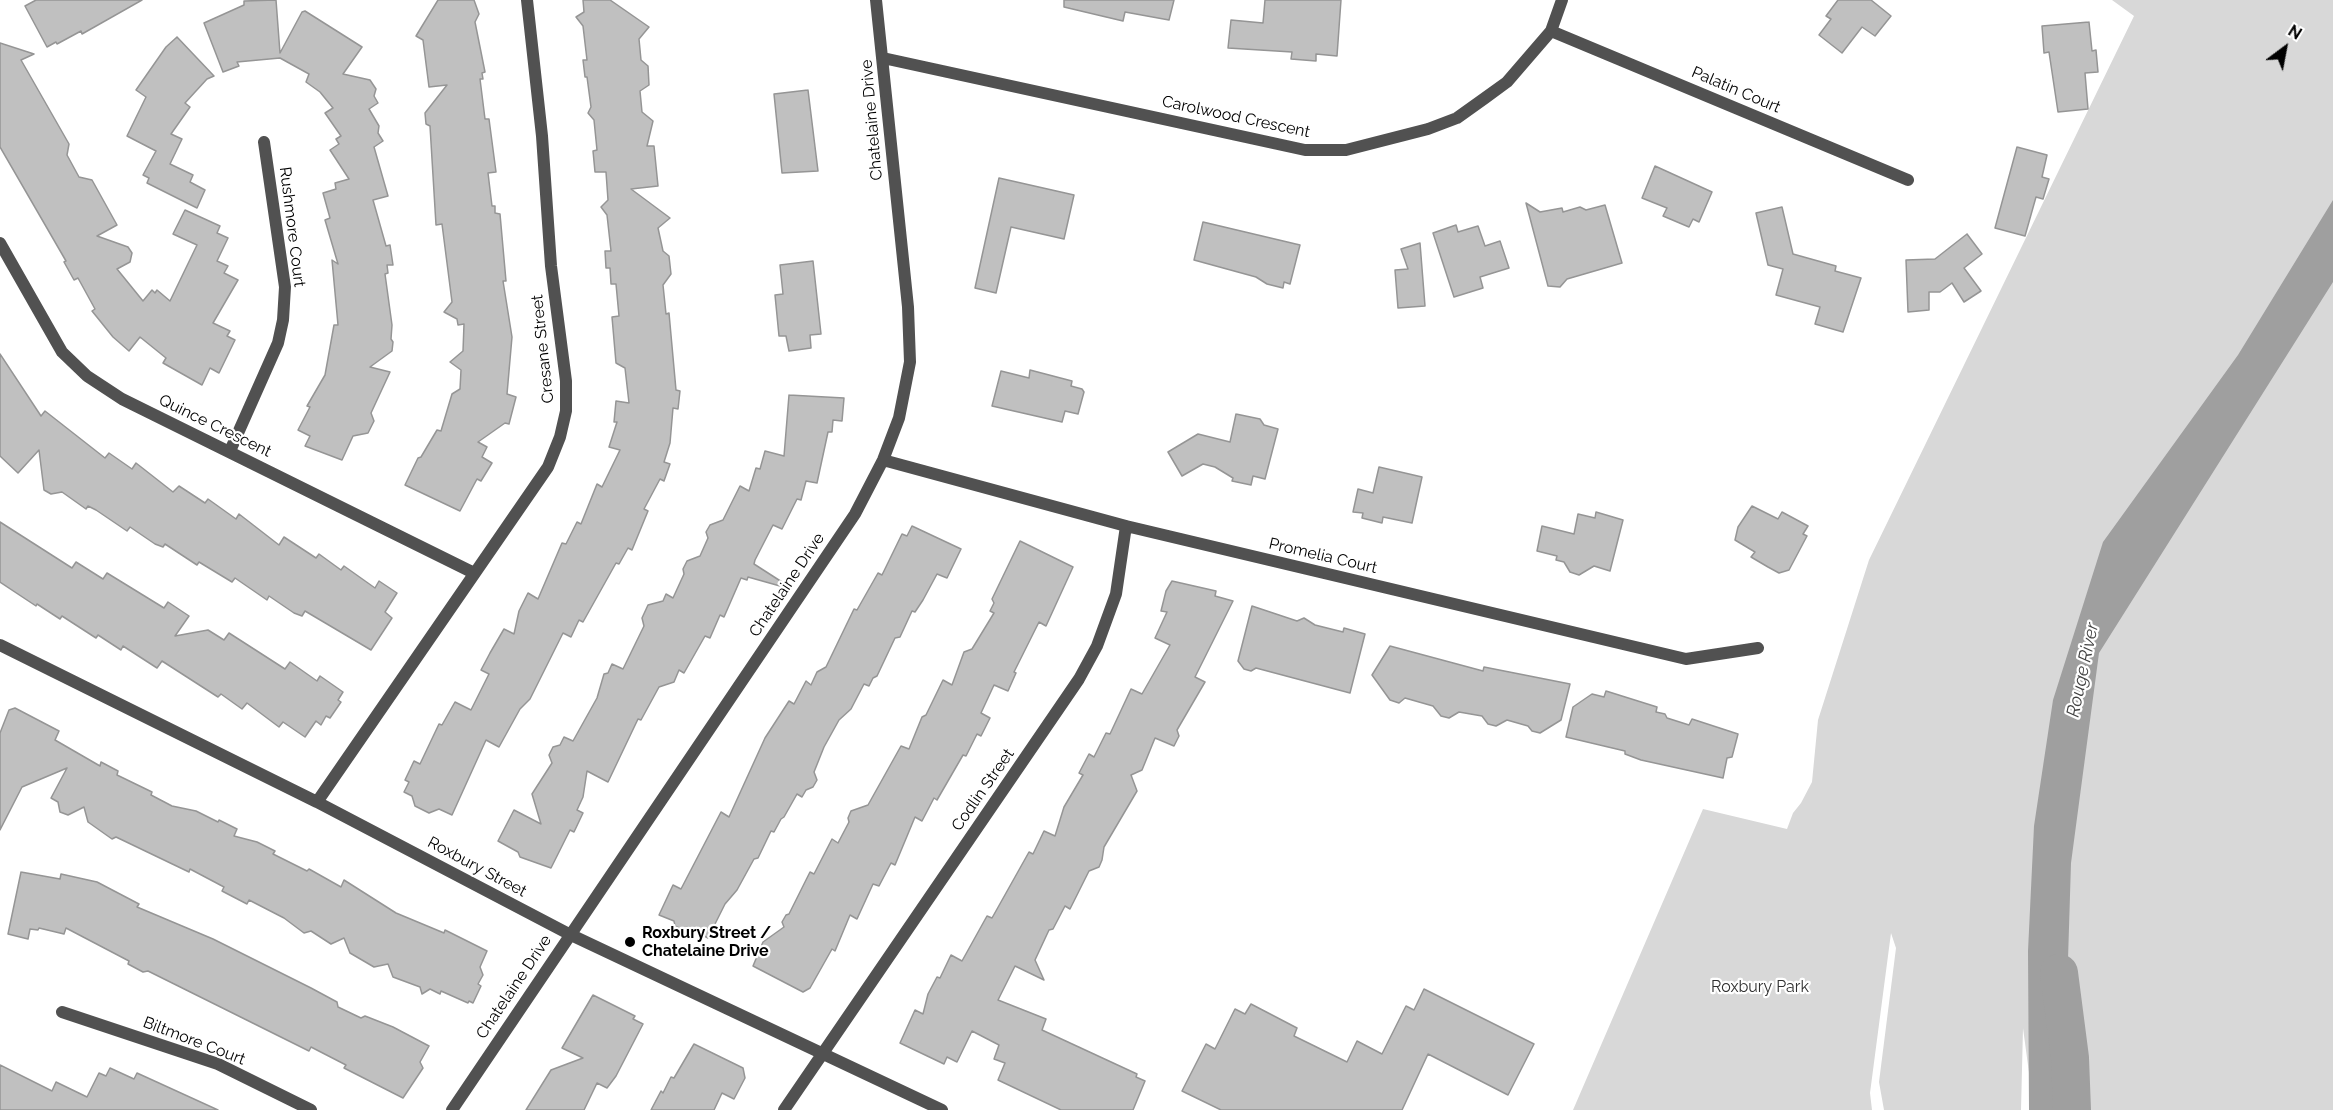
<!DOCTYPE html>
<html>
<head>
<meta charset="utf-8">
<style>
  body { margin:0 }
  #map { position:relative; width:2333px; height:1110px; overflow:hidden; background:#fff; font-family:Raleway,sans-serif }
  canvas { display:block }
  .north { position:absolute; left:2255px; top:18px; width:60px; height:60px; -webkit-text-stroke:4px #fff; paint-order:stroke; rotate:32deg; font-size:16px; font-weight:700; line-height:24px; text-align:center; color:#000 }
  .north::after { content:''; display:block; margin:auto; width:21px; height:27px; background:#000; clip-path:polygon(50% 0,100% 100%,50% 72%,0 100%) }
</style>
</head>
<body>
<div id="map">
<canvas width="2333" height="1110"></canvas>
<div class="north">N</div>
</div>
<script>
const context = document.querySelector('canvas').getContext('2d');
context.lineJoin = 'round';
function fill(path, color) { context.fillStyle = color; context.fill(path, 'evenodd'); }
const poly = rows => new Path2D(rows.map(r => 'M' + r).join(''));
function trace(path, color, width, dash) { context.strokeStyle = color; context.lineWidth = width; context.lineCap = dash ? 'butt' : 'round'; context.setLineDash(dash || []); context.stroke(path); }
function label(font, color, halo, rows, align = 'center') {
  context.font = font + ' Raleway,sans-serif'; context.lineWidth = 4.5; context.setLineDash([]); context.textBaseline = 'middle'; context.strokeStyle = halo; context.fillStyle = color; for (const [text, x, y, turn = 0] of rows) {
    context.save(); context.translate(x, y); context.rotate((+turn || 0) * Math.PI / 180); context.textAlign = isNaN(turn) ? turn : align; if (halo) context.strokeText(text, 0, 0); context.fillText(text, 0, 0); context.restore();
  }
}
fill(poly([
  [2112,0,2333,0,2333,1110,2034,1110,2023,1028,2021,1110,1884,1110,1879,1082,1896,948,1891,933,1870,1093,1872,1110,1573,1110,1703,809,1787,829,1793,813,1801,803,1812,782,1818,720,1869,560,2134,16]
]), '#d8d8d8');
fill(poly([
  [2333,200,2333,282,2099,653,2071,863,2066,1024,2076,1110,2029,1110,2028,951,2034,826,2053,700,2103,542,2238,355]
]), '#9f9f9f');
trace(poly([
  [2059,973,2070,1058,2072,1110]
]), '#9f9f9f', 38);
const building = poly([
  [36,0,142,0,82,34,81,31,57,44,56,42,47,47,25,6,36,0],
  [276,0,280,53,302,12,305,11,362,47,343,74,370,80,376,89,374,96,378,103,369,109,379,126,378,133,383,141,374,147,388,196,373,200,386,246,390,245,393,265,387,265,388,273,385,274,392,325,391,339,393,342,392,351,370,367,390,372,371,413,374,421,368,433,353,436,342,460,305,446,310,436,298,430,310,407,307,406,325,375,334,325,338,325,332,260,338,264,325,220,330,218,323,193,336,189,335,183,349,179,330,150,339,144,336,139,341,136,325,113,333,108,320,92,306,82,309,74,280,58,237,62,239,66,223,72,204,23,244,5,244,1,276,0],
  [438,0,474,0,479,14,475,22,485,72,482,73,483,79,480,79,485,119,489,119,496,172,488,173,492,206,495,206,495,213,500,214,506,281,503,281,512,337,507,394,516,397,509,424,505,423,478,442,487,447,482,457,492,463,481,481,477,479,460,511,405,485,418,458,421,457,437,430,441,431,452,394,460,389,461,370,450,362,463,351,464,324,458,325,457,319,444,312,452,302,442,224,436,225,430,126,426,124,425,113,447,85,429,87,423,40,416,36,438,0],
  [583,0,610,0,649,27,639,39,641,60,648,66,649,85,640,91,642,112,653,121,647,146,654,146,658,186,631,189,670,218,658,228,663,251,669,256,671,274,663,285,666,314,669,313,676,390,680,391,678,409,673,408,670,443,664,462,670,464,664,481,660,479,644,509,648,511,632,550,628,548,619,564,616,563,583,622,579,620,571,637,563,633,530,699,520,709,499,747,486,740,452,815,439,809,429,813,415,806,412,796,404,792,409,782,405,780,414,761,420,764,439,724,442,725,455,702,471,710,489,674,481,670,490,653,504,629,514,634,519,611,528,593,538,599,562,543,566,544,577,522,581,524,597,484,602,487,620,450,609,447,617,422,614,422,616,401,629,403,625,368,616,363,612,317,619,316,616,284,611,284,610,268,606,268,605,251,611,251,607,215,601,207,608,200,606,172,595,172,593,151,597,150,594,120,588,113,591,107,587,77,585,77,583,60,587,60,583,26,576,17,584,12,583,0],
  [1064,0,1174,0,1169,20,1125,12,1123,21,1064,7,1064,0],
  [1265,0,1341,0,1337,56,1316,54,1316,61,1291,59,1292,52,1228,48,1231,20,1263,23,1265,0],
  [1838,0,1871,0,1891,16,1875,36,1862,27,1842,53,1819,35,1831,19,1826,16,1838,0],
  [2089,22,2092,51,2096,50,2098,72,2085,73,2088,109,2058,112,2049,52,2044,53,2042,26,2089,22],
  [177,37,214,76,207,79,185,103,190,107,171,134,182,139,170,164,193,175,190,182,205,190,197,208,147,183,149,178,143,175,156,151,127,136,146,97,136,90,166,47,177,37],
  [0,43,34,54,21,60,69,144,67,155,79,177,92,180,117,225,97,236,128,247,132,253,130,262,117,269,143,301,152,290,155,293,157,290,170,301,197,245,173,234,185,210,220,226,217,233,228,238,217,261,228,266,224,273,238,280,213,323,230,331,227,336,235,340,219,373,210,368,202,385,163,363,166,358,140,337,129,351,113,337,92,311,95,309,78,278,74,280,64,262,66,261,0,147,0,43],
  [808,90,818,171,782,173,774,94,808,90],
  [2017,147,2047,155,2042,177,2049,179,2043,199,2036,197,2025,236,1995,228,2017,147],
  [1655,166,1712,192,1699,222,1693,219,1689,227,1663,216,1667,208,1642,198,1655,166],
  [999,178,1074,195,1064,239,1011,227,996,293,975,288,999,178],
  [1526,203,1540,212,1562,208,1563,212,1580,207,1586,210,1605,205,1622,263,1567,279,1560,287,1548,286,1526,203],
  [1782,207,1793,254,1836,266,1835,271,1861,278,1843,332,1815,324,1820,307,1776,295,1783,269,1768,265,1756,213,1782,207],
  [1203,222,1300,245,1290,284,1284,282,1283,288,1267,284,1256,277,1194,260,1203,222],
  [1456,225,1458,232,1478,226,1485,246,1500,241,1509,268,1480,277,1483,288,1454,297,1433,233,1456,225],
  [1967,234,1982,254,1964,268,1981,291,1964,302,1952,283,1940,292,1929,292,1929,310,1908,312,1906,260,1935,259,1967,234],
  [1420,243,1425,306,1398,308,1395,270,1408,269,1401,249,1420,243],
  [813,261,821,334,810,335,811,348,789,351,786,336,779,336,775,295,783,294,780,265,813,261],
  [0,354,41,416,45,411,105,458,109,453,132,469,136,463,173,492,179,486,205,503,208,499,236,519,239,514,279,545,284,537,316,558,319,554,341,570,344,566,375,588,379,581,397,593,385,612,392,618,371,650,305,611,302,616,294,613,269,596,267,600,235,578,232,582,199,562,197,565,165,544,163,547,155,544,130,527,127,531,96,510,88,506,86,509,62,492,51,494,44,490,39,450,18,473,0,456,0,354],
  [1030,370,1072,381,1071,386,1082,389,1084,392,1078,414,1065,411,1062,422,992,406,1001,371,1029,378,1030,370],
  [789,395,844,398,842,421,833,420,832,432,828,432,817,483,806,481,801,500,797,499,782,529,773,525,755,560,754,564,782,582,780,586,748,577,747,580,741,578,724,617,720,615,710,638,705,636,684,673,679,670,674,682,659,687,641,720,638,719,608,782,587,771,583,797,577,810,583,813,574,832,570,830,551,868,520,857,518,852,498,841,514,810,541,824,532,794,552,763,549,755,553,747,560,745,564,737,573,741,597,698,604,674,608,673,612,664,623,669,644,626,642,618,648,605,663,601,666,594,673,598,684,574,683,569,687,561,700,556,708,538,706,532,710,525,723,520,740,486,749,491,756,468,760,469,765,451,784,456,789,395],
  [1236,414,1260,419,1264,425,1278,429,1265,479,1253,476,1251,485,1232,481,1233,478,1215,467,1203,464,1182,476,1168,452,1198,434,1230,442,1236,414],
  [1379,467,1422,477,1412,523,1383,517,1382,523,1362,518,1363,513,1353,512,1358,489,1373,493,1379,467],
  [1752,506,1778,519,1782,512,1808,526,1803,534,1807,536,1789,570,1779,573,1768,567,1751,557,1755,552,1735,540,1738,527,1752,506],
  [1596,512,1623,520,1610,571,1594,566,1579,575,1570,572,1564,562,1556,560,1557,556,1537,551,1542,526,1574,534,1578,514,1595,518,1596,512],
  [0,522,72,568,76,562,103,579,107,573,164,608,168,602,189,616,175,636,208,630,224,640,229,633,285,669,290,662,317,681,320,676,343,692,338,700,341,702,330,718,326,716,321,725,316,721,305,737,283,722,279,727,247,703,242,709,221,694,218,697,162,661,157,668,123,646,121,650,98,635,96,638,62,616,60,619,37,604,36,606,0,582,0,522],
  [912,526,961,549,947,578,937,574,923,600,915,612,912,611,900,637,895,638,877,676,873,678,869,686,864,684,851,709,839,720,824,747,814,772,817,780,813,787,806,790,802,797,797,794,784,817,781,819,774,832,771,831,758,858,754,859,737,890,725,904,708,938,687,927,683,930,675,926,674,921,659,915,673,885,681,889,721,812,729,817,765,738,789,701,794,704,806,681,811,685,817,672,826,667,854,609,857,610,878,573,882,575,902,534,907,536,912,526],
  [1020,541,1073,567,1046,626,1039,622,1014,672,1016,673,1008,691,994,685,981,713,990,718,981,736,977,734,966,756,963,755,937,800,934,798,922,821,915,817,895,865,891,863,879,886,873,884,857,919,850,915,835,951,832,949,810,988,803,992,753,966,763,942,784,927,782,922,786,915,789,914,810,872,814,874,832,839,838,843,849,822,848,818,851,811,868,805,901,746,909,749,922,717,926,715,943,680,952,685,964,652,972,649,994,613,990,611,994,603,992,599,1020,541],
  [1172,581,1216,591,1215,596,1233,601,1195,677,1205,682,1177,730,1179,736,1174,746,1155,738,1142,770,1131,775,1137,791,1104,847,1102,860,1099,867,1089,871,1070,909,1065,906,1053,929,1049,930,1035,960,1044,980,1015,966,998,1000,1046,1019,1042,1030,1137,1074,1136,1077,1145,1081,1133,1110,1061,1110,998,1080,1005,1063,994,1059,999,1045,972,1031,957,1062,947,1057,944,1064,900,1043,915,1010,923,1014,928,994,937,977,940,978,951,955,962,961,987,916,992,918,1029,852,1033,854,1044,831,1055,836,1064,807,1083,775,1079,773,1089,754,1094,757,1106,733,1110,734,1131,689,1142,694,1170,645,1155,638,1167,612,1161,611,1166,591,1172,581],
  [1252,606,1297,621,1304,618,1315,625,1343,632,1344,628,1365,634,1350,693,1256,668,1251,671,1244,669,1238,661,1252,606],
  [1390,646,1483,671,1484,667,1570,684,1561,720,1540,733,1532,731,1528,726,1507,720,1496,726,1488,724,1482,716,1459,712,1449,718,1441,716,1433,706,1405,698,1399,703,1390,700,1372,675,1390,646],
  [1606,691,1657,707,1656,712,1665,714,1667,718,1689,725,1692,719,1738,734,1732,757,1727,758,1723,778,1641,760,1625,754,1625,751,1566,737,1573,707,1592,694,1604,697,1606,691],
  [15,708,59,731,55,740,100,766,101,762,118,771,117,775,152,792,151,795,172,806,196,811,218,822,219,820,237,829,234,836,257,842,275,851,273,854,307,871,309,869,341,887,344,880,396,913,444,933,445,930,487,951,480,967,483,975,478,984,481,986,473,1003,469,1001,468,1003,441,991,440,994,430,989,422,994,420,987,393,977,388,964,374,967,350,953,344,938,331,944,311,931,304,933,284,918,249,900,247,904,222,891,224,887,190,869,189,872,116,837,112,839,88,822,84,807,68,815,60,812,58,802,51,798,67,768,22,787,0,830,0,733,9,710,15,708],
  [21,872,60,879,61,874,97,882,139,904,137,907,213,939,311,988,337,1002,338,1007,361,1018,365,1016,393,1027,429,1046,420,1062,423,1068,403,1098,344,1068,346,1065,311,1047,309,1051,148,971,143,972,128,964,129,961,66,928,64,934,39,928,38,930,30,929,28,939,8,934,21,872],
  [1424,989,1534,1044,1508,1095,1428,1054,1402,1110,1221,1110,1182,1091,1206,1044,1215,1049,1235,1009,1245,1014,1251,1004,1297,1028,1294,1036,1347,1062,1357,1041,1382,1054,1406,1006,1414,1010,1424,989],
  [593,995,635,1016,633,1019,643,1024,616,1076,607,1088,597,1083,584,1110,526,1110,551,1070,583,1058,562,1048,593,995],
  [694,1044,743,1068,745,1078,734,1099,722,1093,714,1110,651,1110,661,1091,663,1093,671,1077,674,1078,694,1044],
  [0,1065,52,1091,56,1082,87,1097,99,1073,106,1076,110,1068,134,1079,137,1073,218,1110,0,1110,0,1065]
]);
fill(building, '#c0c0c0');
trace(building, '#959595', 1.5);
trace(poly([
  [1551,31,1908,180],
  [883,58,1305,150,1346,150,1428,129,1457,118,1485,98,1507,82,1551,31,1562,0],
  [0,243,62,352,87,376,122,399,474,573],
  [230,451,278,343,283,320,285,287,264,142],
  [883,460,1126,526,1686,659,1758,648],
  [0,645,317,802,569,934,942,1110],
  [317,802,548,467,560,437,566,411,566,381,551,266,542,136,527,0],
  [62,1012,218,1064,311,1110],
  [452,1110,855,514,883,460,899,418,910,362,908,307,876,0],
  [784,1110,1079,679,1097,646,1116,594,1126,526]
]), '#515151', 12);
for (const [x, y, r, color] of [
  [630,942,6,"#000"]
]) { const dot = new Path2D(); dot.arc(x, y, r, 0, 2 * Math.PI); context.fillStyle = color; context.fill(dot); trace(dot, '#fff', 2); }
label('16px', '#000', '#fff', [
  ["Palatin Court",1736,90,23],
  ["Carolwood Crescent",1236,117,12],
  ["Chatelaine Drive",872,120,-95],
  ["Rushmore Court",292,227,83],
  ["Cresane Street",543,349,-96],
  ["Quince Crescent",215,426,26],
  ["Promelia Court",1323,556,13],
  ["Chatelaine Drive",787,585,-56],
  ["Codlin Street",983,790,-55],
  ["Roxbury Street",477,867,28],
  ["Chatelaine Drive",514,987,-56],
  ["Biltmore Court",194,1041,21]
]);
label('bold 16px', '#000', '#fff', [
  ["Roxbury Street /",642,933],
  ["Chatelaine Drive",642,951]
], 'left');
label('16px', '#2f2f2f', '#fff', [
  ["Roxbury Park",1760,987]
]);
label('italic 18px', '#404040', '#fff', [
  ["Rouge River",2083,670,-78]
]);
</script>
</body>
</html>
